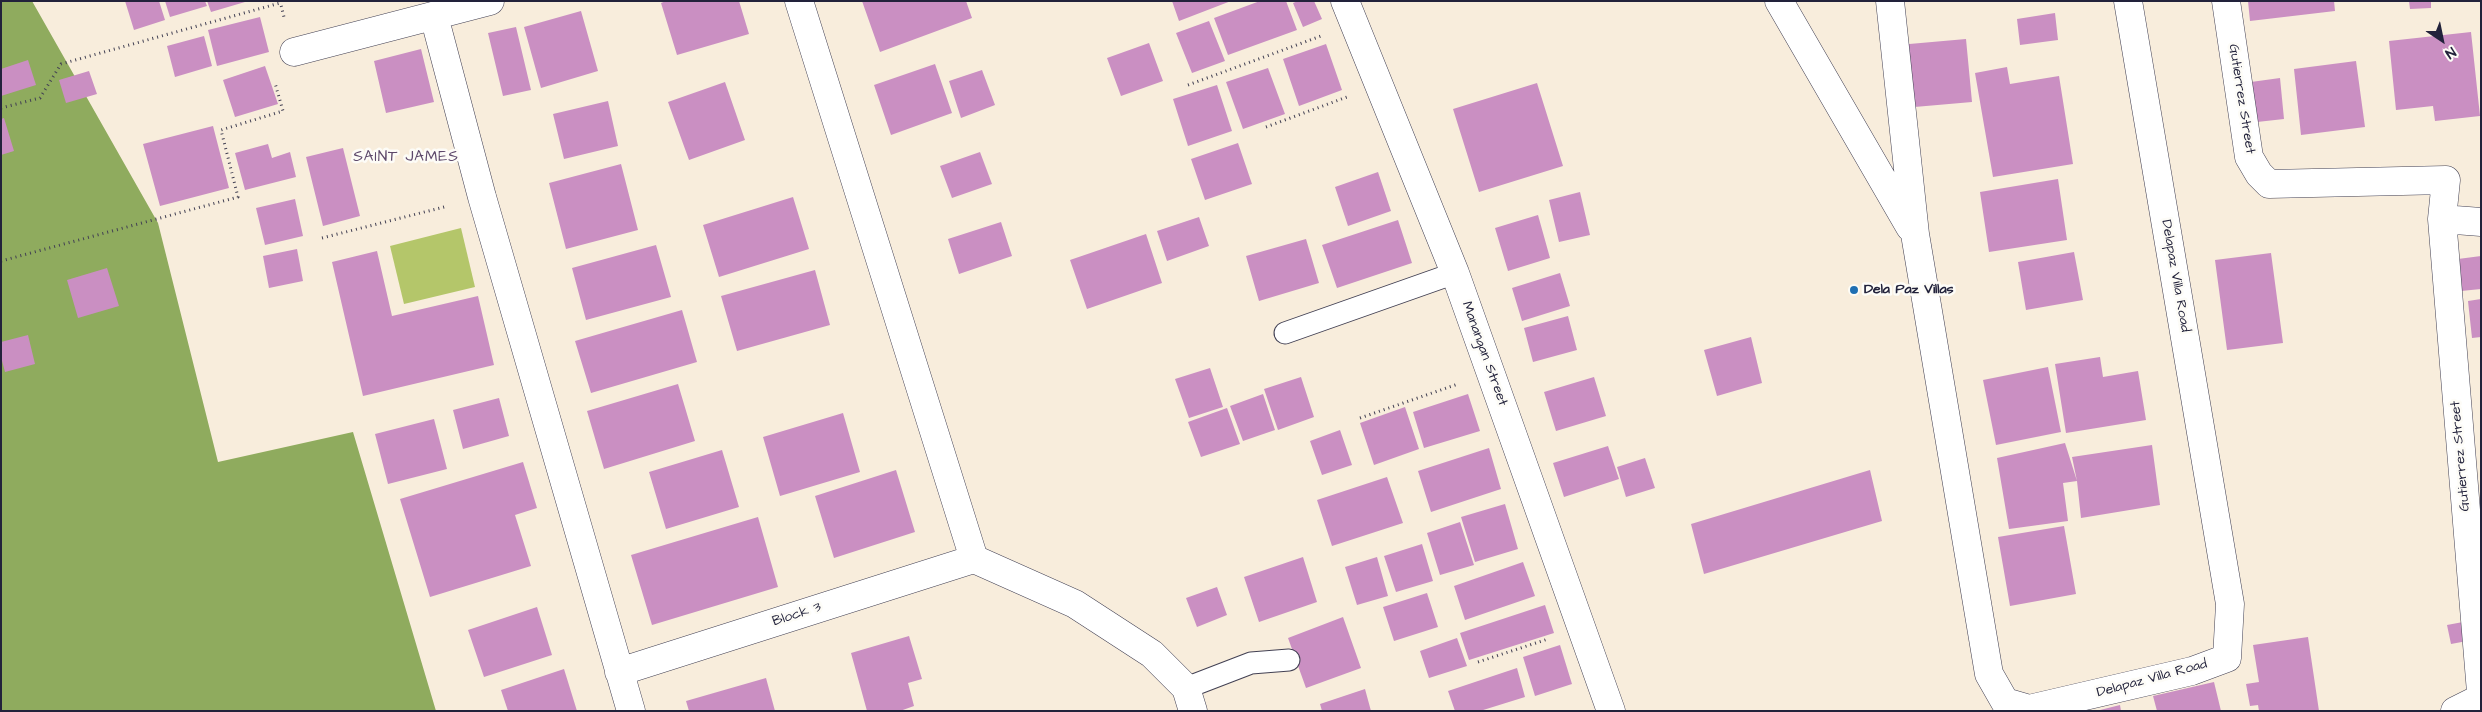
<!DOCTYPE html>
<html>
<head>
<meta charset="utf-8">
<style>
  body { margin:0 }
  #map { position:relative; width:2482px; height:712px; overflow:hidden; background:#f8eddc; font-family:"Architects Daughter",sans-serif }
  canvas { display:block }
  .frame { position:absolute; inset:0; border:2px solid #22223b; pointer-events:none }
  .north { position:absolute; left:2417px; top:15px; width:50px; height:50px; -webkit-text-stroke:4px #fdfcf7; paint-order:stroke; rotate:146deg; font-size:14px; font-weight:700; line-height:20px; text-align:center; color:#22223b }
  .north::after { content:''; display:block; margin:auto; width:18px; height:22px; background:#22223b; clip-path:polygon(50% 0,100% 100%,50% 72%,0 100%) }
</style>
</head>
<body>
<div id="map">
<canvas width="2482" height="712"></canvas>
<div class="frame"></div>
<div class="north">N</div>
</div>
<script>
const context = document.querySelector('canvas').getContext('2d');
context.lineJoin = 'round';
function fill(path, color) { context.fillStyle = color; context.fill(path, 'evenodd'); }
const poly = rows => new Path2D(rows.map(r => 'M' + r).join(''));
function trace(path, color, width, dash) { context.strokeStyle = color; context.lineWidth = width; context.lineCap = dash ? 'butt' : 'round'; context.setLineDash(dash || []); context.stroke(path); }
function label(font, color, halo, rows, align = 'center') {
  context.font = font + ' "Architects Daughter",sans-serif'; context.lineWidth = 5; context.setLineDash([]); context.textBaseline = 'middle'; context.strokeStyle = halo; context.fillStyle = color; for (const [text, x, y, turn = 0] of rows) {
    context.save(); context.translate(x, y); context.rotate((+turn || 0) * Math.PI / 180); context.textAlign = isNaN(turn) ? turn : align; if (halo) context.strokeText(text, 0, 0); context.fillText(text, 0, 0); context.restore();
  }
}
fill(poly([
  [461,228,475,287,404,304,390,246]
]), '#b4c66a');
fill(poly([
  [1,1,32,1,158,223,218,462,353,432,436,711,1,711]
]), '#8fab5e');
fill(poly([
  [125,1,159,1,165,20,134,30],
  [165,1,205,1,207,6,170,17],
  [207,1,245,1,245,2,211,12],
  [666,1,739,1,749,34,677,55,661,3],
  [862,1,966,1,972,18,880,52],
  [1172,1,1231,1,1179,21],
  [1260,1,1286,1,1297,30,1228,55,1214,18],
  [1298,1,1314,1,1322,19,1303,27,1293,3],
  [2248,1,2334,1,2335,11,2250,21],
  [2409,1,2431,1,2431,8,2410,9],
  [581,11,598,71,541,88,524,27],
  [2055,13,2058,40,2020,45,2017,19],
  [260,17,269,52,217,66,208,30],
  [1209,21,1225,61,1192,73,1176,33],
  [516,27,531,90,503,96,488,33],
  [2471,32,2480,116,2435,121,2433,106,2396,110,2389,41],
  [204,36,212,66,175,77,167,46],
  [1966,39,1972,102,1903,108,1898,45],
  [1149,43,1163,81,1121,96,1107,58],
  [1326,44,1342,90,1299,106,1283,59],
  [421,49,434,102,386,113,374,61],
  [28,60,36,85,1,96,1,69],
  [2356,61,2365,127,2301,135,2294,69],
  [935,64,952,113,891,135,874,85],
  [265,66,278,104,235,117,223,80],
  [2007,67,2010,84,2059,76,2073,164,1993,177,1975,73],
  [1268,68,1285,114,1243,129,1226,82],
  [982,70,995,105,961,118,949,81],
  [89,71,97,94,66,103,59,80],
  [2280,78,2284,119,2257,122,2251,82],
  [725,82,745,140,689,160,668,102],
  [1537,83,1563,166,1479,192,1453,109],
  [1217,85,1232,131,1188,146,1173,99],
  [608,101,618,146,564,159,553,114],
  [4,118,14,151,1,155,1,119],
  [213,126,229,188,160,206,143,144],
  [1238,143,1252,184,1205,200,1191,159],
  [268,144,272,158,290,152,296,177,245,190,235,153],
  [343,148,360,216,323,226,306,157],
  [980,152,992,184,952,198,940,166],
  [621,164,638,230,566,249,549,183],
  [1378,172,1391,211,1348,226,1335,187],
  [2058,179,2067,240,1989,252,1980,192],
  [1580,192,1590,235,1559,242,1549,200],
  [793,197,809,249,719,277,703,225],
  [295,199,303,236,265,245,256,208],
  [1538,215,1550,258,1508,271,1495,228],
  [1199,217,1209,246,1167,261,1157,231],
  [1398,220,1412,263,1337,288,1322,245],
  [1001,222,1012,256,959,274,948,239],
  [1146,234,1162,283,1087,309,1070,260],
  [1306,239,1319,283,1259,301,1246,256],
  [656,245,671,297,586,320,572,268],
  [297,249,303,281,269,288,263,256],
  [377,251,392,316,478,296,494,365,363,396,332,262],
  [2074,252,2083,300,2026,310,2018,262],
  [2271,253,2283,343,2227,350,2215,260],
  [2481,256,2481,289,2461,291,2458,259],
  [107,268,119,306,78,318,67,280],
  [815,270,830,325,737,351,721,296],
  [1560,273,1570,306,1522,321,1512,288],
  [2481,299,2481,337,2472,338,2468,301],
  [682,310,697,362,591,393,575,341],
  [1568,316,1577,350,1533,362,1524,328],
  [28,335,35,364,5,372,1,357,1,342],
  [1751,337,1762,383,1717,396,1704,350],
  [2100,357,2103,377,2138,371,2146,420,2066,433,2055,364],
  [2048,367,2061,432,1996,445,1983,380],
  [1210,368,1223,407,1189,418,1175,379],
  [1301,377,1314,417,1278,430,1264,389],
  [1594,377,1606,416,1556,431,1544,392],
  [678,384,695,441,604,469,587,411],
  [1263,394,1275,430,1243,441,1230,406],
  [1468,394,1480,431,1424,448,1413,412],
  [499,398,509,436,463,449,453,410],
  [1405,407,1419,449,1374,465,1360,423],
  [1227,408,1240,444,1201,457,1188,422],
  [843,413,860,472,780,496,763,437],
  [434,419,447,469,388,484,375,434],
  [1340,430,1352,465,1322,475,1310,441],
  [2065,443,2077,481,2072,457,2152,445,2160,505,2081,518,2077,481,2063,483,2068,521,2009,529,1997,458],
  [1608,446,1619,479,1564,497,1553,463],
  [1489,448,1501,489,1431,512,1418,471],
  [722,450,739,507,666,529,649,472],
  [1645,458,1655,488,1626,497,1617,467],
  [523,462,537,508,515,515,531,566,430,597,400,499],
  [896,470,915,532,834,558,815,496],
  [1870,470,1882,521,1704,574,1691,524],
  [1387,477,1403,523,1332,546,1317,500],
  [1505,504,1518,549,1475,562,1461,517],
  [758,517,778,587,652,625,631,555],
  [1460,522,1474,565,1440,575,1427,533],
  [2064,526,2076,594,2010,606,1998,537],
  [1422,544,1433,581,1396,592,1384,556],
  [1303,557,1317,602,1259,622,1244,577],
  [1377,557,1388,596,1357,605,1345,567],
  [1523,562,1535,596,1465,620,1454,586],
  [1217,587,1227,615,1197,627,1186,598],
  [1427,593,1438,627,1394,641,1383,607],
  [1545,605,1554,633,1469,660,1460,633],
  [537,607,552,655,484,677,468,630],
  [1343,617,1361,668,1306,688,1288,638],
  [2463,622,2467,641,2451,644,2447,625],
  [909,636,922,679,908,683,914,706,900,711,867,711,851,653],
  [2308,637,2319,711,2259,711,2258,705,2250,706,2246,684,2259,682,2253,645],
  [1457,638,1467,666,1429,678,1420,651],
  [1560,645,1572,684,1535,696,1523,657],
  [1517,668,1525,697,1480,711,1455,711,1448,691],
  [564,669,577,711,508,711,501,690],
  [766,678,775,711,689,711,686,701],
  [2214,682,2221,711,2157,711,2153,696],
  [1365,689,1371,711,1322,711,1320,704],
  [2120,705,2121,711,2101,711,2100,710]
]), '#ca8fc2');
const lane = poly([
  [1285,333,1455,273],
  [1186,688,1251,663,1289,660]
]);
const street = poly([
  [799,1,974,559,1075,604,1152,654,1186,688,1193,711],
  [1345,1,1455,273,1611,711],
  [1779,1,1910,227],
  [1890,1,1915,234,1989,674,2005,702,2029,709,2192,671,2227,658,2230,604,2128,1],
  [2226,1,2249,157,2259,174,2269,184,2446,180,2442,219,2481,692],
  [434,16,482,197,631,711],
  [294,52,490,1],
  [2442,219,2481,222],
  [619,672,974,559],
  [2455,711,2481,698]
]);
trace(lane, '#424053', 23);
trace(street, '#424053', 29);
trace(poly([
  [280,1,284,17],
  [1188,85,1321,36],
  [1,108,40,98,61,64,280,3],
  [1266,127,1347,97],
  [322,238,448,206],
  [1,261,238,197,221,130,283,111,275,83],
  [1360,418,1458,384],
  [1478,662,1548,639]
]), '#424053', 3, [1, 4]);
trace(lane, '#fff', 21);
trace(street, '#fff', 28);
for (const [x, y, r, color] of [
  [1854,290,5,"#1f6fb2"]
]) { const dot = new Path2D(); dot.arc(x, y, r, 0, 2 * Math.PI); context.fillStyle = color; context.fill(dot); trace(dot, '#fdfcf7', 2); }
label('14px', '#22223b', '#fdfcf7', [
  ["Gutierrez Street",2241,99,81],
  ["Delapaz Villa Road",2175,276,80],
  ["Manangan Street",1484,354,70],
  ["Gutierrez Street",2461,456,-95],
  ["Block 3",797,615,-18],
  ["Delapaz Villa Road",2152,679,-15]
]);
label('bold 14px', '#22223b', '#fdfcf7', [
  ["Dela Paz Villas",1864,290]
], 'left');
context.letterSpacing = '1px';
label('15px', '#5d486a', '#fdfcf7', [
  ["SAINT JAMES",406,158]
]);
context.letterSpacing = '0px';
</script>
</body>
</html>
